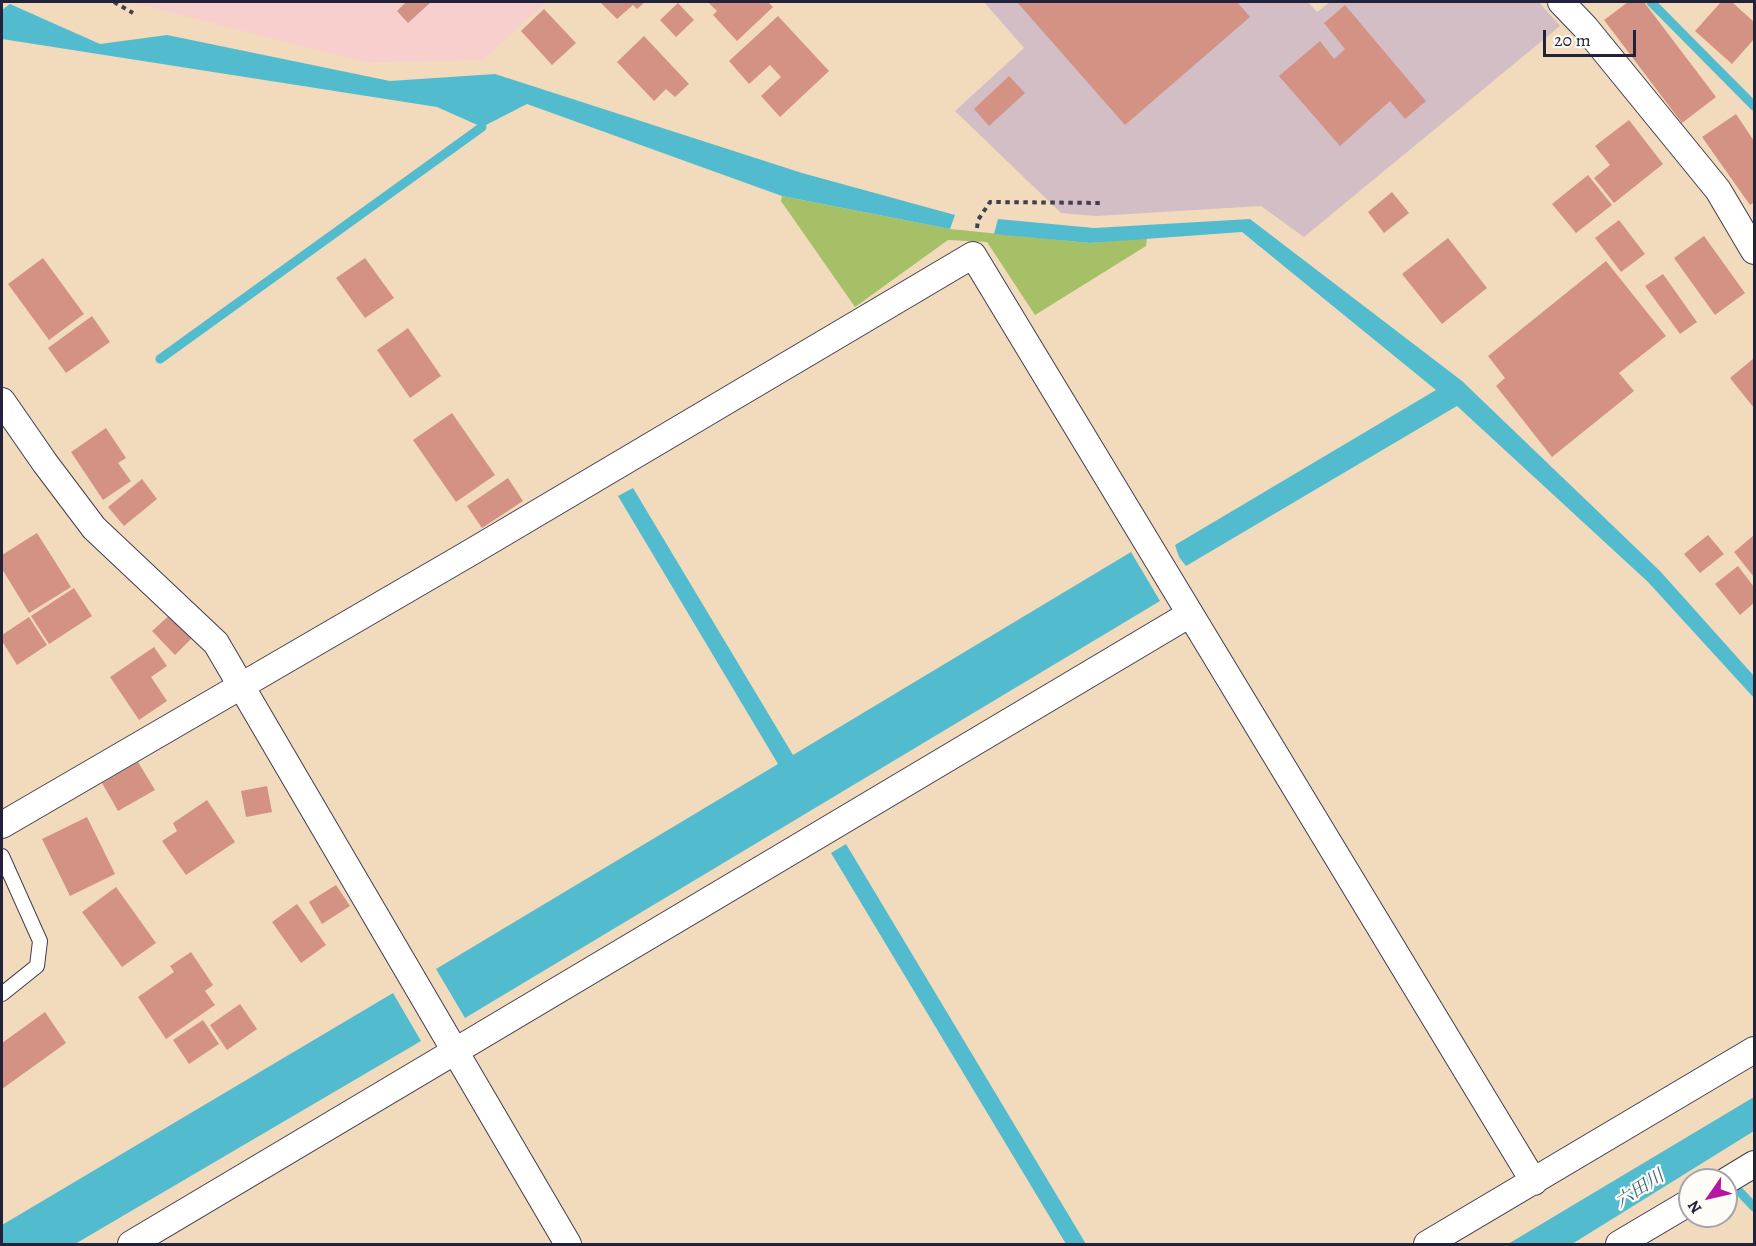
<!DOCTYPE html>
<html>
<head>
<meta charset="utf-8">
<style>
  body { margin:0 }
  #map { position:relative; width:1756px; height:1246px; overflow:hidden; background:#f2dbbc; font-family:Alegreya,serif }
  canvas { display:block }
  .frame { position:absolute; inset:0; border:3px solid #22223b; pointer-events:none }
  .north { position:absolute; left:1678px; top:1168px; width:60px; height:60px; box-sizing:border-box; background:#fdfcf7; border:2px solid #a5a5ac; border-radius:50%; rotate:236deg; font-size:16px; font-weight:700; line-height:24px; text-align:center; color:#22223b }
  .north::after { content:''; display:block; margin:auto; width:21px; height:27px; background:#b5179e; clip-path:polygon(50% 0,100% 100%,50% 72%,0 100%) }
  .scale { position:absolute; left:1543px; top:30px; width:93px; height:27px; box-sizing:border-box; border:3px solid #22223b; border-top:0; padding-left:8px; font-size:18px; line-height:21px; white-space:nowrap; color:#22223b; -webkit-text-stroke:4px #fdfcf7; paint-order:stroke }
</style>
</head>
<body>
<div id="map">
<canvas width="1756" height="1246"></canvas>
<div class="frame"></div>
<div class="north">N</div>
<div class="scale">20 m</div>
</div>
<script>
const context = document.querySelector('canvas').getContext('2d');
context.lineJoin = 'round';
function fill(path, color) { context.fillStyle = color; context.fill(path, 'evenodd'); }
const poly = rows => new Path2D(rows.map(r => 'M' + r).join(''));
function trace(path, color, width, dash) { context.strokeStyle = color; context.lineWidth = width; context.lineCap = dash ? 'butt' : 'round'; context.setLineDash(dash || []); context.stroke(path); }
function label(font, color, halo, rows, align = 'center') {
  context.font = font + ' Alegreya,"Noto Serif JP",serif'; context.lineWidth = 4.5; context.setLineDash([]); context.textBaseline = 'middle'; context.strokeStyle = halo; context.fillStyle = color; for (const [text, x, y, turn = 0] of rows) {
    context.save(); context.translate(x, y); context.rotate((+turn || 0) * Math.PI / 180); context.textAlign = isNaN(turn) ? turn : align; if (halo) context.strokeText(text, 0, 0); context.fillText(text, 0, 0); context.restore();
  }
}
fill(poly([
  [129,2,547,2,483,60,369,63]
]), '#f7d0ce');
fill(poly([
  [984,2,1308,2,1317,12,1330,2,1539,2,1560,26,1304,237,1261,206,1096,216,1061,213,955,111,1024,48]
]), '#d2bec4');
fill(poly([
  [782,196,950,229,1090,243,1147,238,1146,246,1035,315,987,242,948,240,855,307,781,201]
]), '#a5c067');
fill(poly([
  [10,4,100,44,167,35,390,81,495,74,802,173,955,215,950,229,782,196,527,104,482,127,437,107,2,39,2,10],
  [998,219,1094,228,1250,219,1462,381,1660,571,1754,676,1754,698,1648,582,1457,406,1186,566,1179,557,1175,545,1436,390,1242,232,1090,243,994,234],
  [633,488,793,755,1131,552,1160,601,465,1018,436,969,778,764,618,496],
  [846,844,1086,1244,1066,1244,831,853],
  [393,993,421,1041,75,1244,2,1244,2,1225],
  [1754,1097,1754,1131,1572,1244,1508,1244]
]), '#52bcce');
trace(poly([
  [1651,2,1754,106],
  [160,359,482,127],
  [1739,1191,1754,1207]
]), '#52bcce', 9);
fill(poly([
  [404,2,431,2,408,23,397,11,405,3],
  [600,2,645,2,637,9,633,5,617,19],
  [708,2,768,2,773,7,737,41,713,15,717,11],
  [1017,2,1237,2,1250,17,1125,125],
  [1628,2,1644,2,1716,97,1682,123,1604,20],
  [1721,2,1732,2,1754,22,1754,39,1732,64,1695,31],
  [678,3,694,20,676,37,660,20],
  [1345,5,1426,101,1405,119,1390,101,1340,146,1279,76,1320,41,1334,59,1345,49,1324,23],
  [544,9,576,43,552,65,521,31],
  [778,16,829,71,780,117,761,96,781,77,770,65,749,84,729,61],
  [644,36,689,84,675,97,666,89,654,101,617,62],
  [1009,76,1025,93,989,126,974,109],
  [1736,114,1754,141,1754,202,1750,205,1702,137],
  [1629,120,1663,164,1614,203,1594,178,1610,165,1595,146],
  [1588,175,1612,205,1576,233,1552,204],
  [1392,192,1409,213,1384,233,1368,212],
  [1619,220,1645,254,1621,272,1595,238],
  [1704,236,1745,293,1715,315,1674,258],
  [1448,238,1487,288,1442,324,1402,274],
  [43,258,84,314,49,340,8,284],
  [365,258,394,298,365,318,336,278],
  [1606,261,1666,336,1619,373,1634,391,1552,457,1496,386,1505,378,1488,356],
  [1663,274,1697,322,1680,334,1645,286],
  [92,316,110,342,66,373,48,348],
  [408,328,441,376,410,398,377,350],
  [1754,358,1754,408,1730,378],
  [452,413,495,475,456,502,413,440],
  [106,428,126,458,118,463,131,481,103,500,71,452],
  [508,478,523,501,482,528,467,506],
  [142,479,157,499,124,526,108,507],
  [37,533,71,587,29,613,2,569,2,555],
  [1708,535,1724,554,1700,573,1684,554],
  [1754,535,1754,577,1734,552],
  [1738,566,1754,587,1754,603,1740,615,1715,584],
  [74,588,92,616,49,644,31,616],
  [173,612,195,635,175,655,152,631],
  [29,617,47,645,17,665,2,641,2,635],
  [154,647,167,666,151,677,167,701,139,720,110,677],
  [138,762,155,790,118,811,102,783],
  [267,786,272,812,246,817,241,791],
  [207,800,235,842,186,875,162,841,177,831,173,823],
  [87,817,115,874,70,896,42,839],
  [336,885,350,906,322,924,309,902],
  [116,887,156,943,122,967,82,912],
  [297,904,326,945,301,963,272,922],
  [191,952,213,985,205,991,215,1005,166,1039,138,997,174,972,170,966],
  [240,1004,257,1029,227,1050,210,1025],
  [45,1012,66,1043,2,1089,2,1043],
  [203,1020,219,1044,189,1064,173,1040]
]), '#d39284');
const lane = poly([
  [2,856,40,941,37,966,2,994]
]);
const street = poly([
  [1561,2,1585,27,1718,190,1754,251],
  [2,401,45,463,94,528,216,643,568,1244],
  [2,825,468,554,973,255,1534,1182],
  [1726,1181,1754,1164],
  [131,1244,1190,614],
  [1427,1244,1754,1050],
  [1619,1244,1690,1202]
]);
trace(lane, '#413e4e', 16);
trace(street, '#413e4e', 28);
trace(poly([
  [114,2,133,13],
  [977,228,978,220,990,202,1104,203]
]), '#413e4e', 4, [4.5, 4.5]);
trace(lane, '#fff', 14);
trace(street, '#fff', 26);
label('italic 18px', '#356076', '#fdfcf7', [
  ["六田川",1640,1190,-33]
]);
</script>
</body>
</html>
